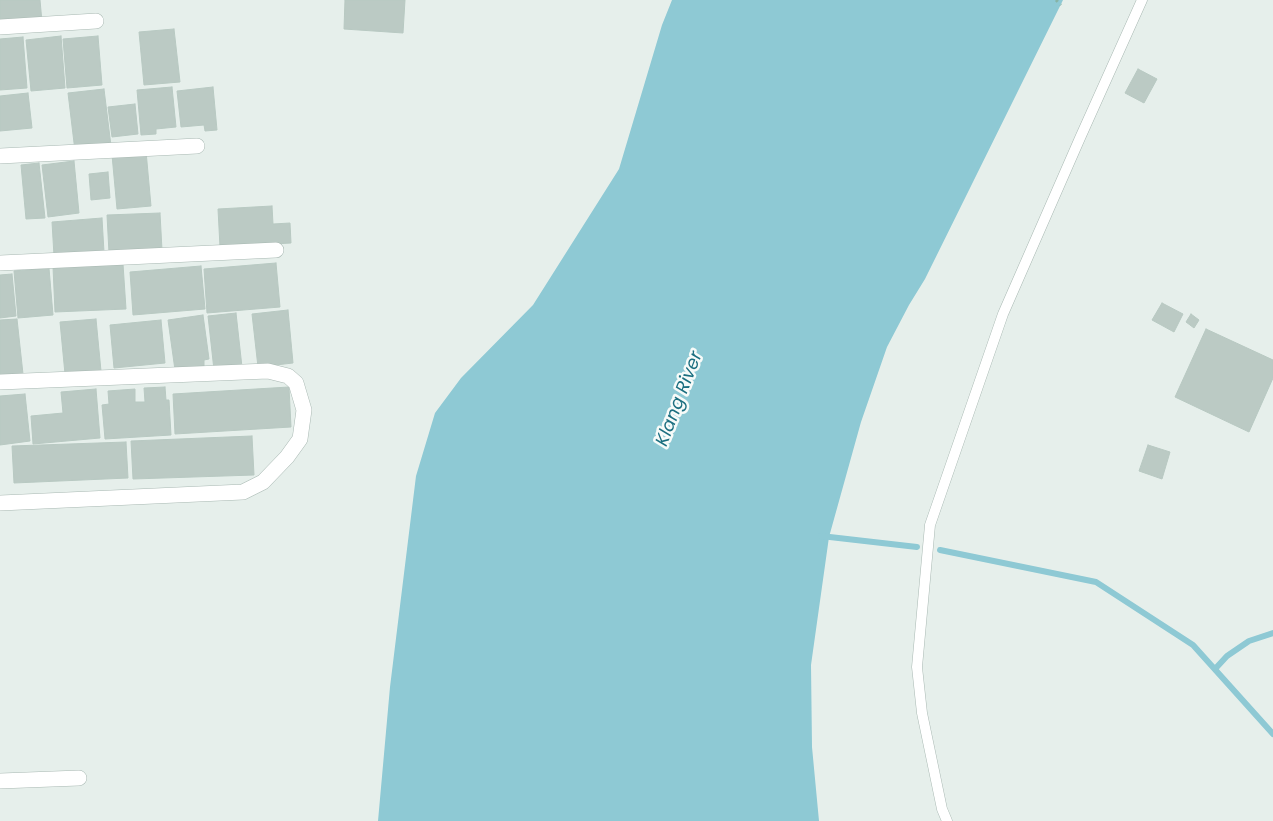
<!DOCTYPE html>
<html>
<head>
<meta charset="utf-8">
<style>
  body { margin:0 }
  canvas { display:block; background:#e6efeb }
</style>
</head>
<body>
<canvas width="1273" height="821"></canvas>
<script>
const context = document.querySelector('canvas').getContext('2d');
context.lineJoin = 'round';
function fill(path, color) { context.fillStyle = color; context.fill(path, 'evenodd'); }
const poly = rows => new Path2D(rows.map(r => 'M' + r).join(''));
function trace(path, color, width, dash) { context.strokeStyle = color; context.lineWidth = width; context.lineCap = dash ? 'butt' : 'round'; context.setLineDash(dash || []); context.stroke(path); }
function label(font, color, halo, rows, align = 'center') {
  context.font = font + ' Poppins,sans-serif'; context.lineWidth = 5; context.setLineDash([]); context.textBaseline = 'middle'; context.strokeStyle = halo; context.fillStyle = color; for (const [text, x, y, turn = 0] of rows) {
    context.save(); context.translate(x, y); context.rotate((+turn || 0) * Math.PI / 180); context.textAlign = isNaN(turn) ? turn : align; if (halo) context.strokeText(text, 0, 0); context.fillText(text, 0, 0); context.restore();
  }
}
fill(poly([
  [672,0,1063,0,925,279,909,305,887,347,861,422,829,537,811,665,812,747,819,821,378,821,390,687,416,476,435,413,461,378,533,305,619,169,662,25]
]), '#8ec9d4');
trace(poly([
  [821,536,917,547],
  [940,550,1096,582,1193,645,1273,734],
  [1215,669,1227,656,1249,641,1273,633]
]), '#8ec9d4', 6);
const building = poly([
  [0,0,40,0,42,22,0,25,0,0],
  [345,0,405,0,403,33,344,29,345,0],
  [174,29,180,82,144,85,139,32,174,29],
  [61,36,65,88,31,91,26,40,61,36],
  [98,36,102,85,67,88,63,39,98,36],
  [23,37,27,88,0,90,0,39,23,37],
  [1138,69,1157,79,1144,103,1125,93,1138,69],
  [172,87,176,127,156,129,156,134,141,135,137,90,172,87],
  [213,87,217,130,205,131,204,125,181,127,177,91,213,87],
  [104,89,111,146,75,151,68,93,104,89],
  [28,93,32,128,0,131,0,96,28,93],
  [135,104,138,134,112,137,108,107,135,104],
  [146,151,151,206,117,209,112,155,146,151],
  [74,161,79,213,48,217,42,165,74,161],
  [39,163,45,218,26,219,21,165,39,163],
  [108,172,110,198,91,200,89,174,108,172],
  [272,206,273,224,290,223,291,243,220,247,218,209,272,206],
  [160,213,162,250,109,253,107,215,160,213],
  [102,218,104,252,54,256,52,222,102,218],
  [276,263,280,307,207,313,204,269,276,263],
  [123,264,126,309,55,312,53,267,123,264],
  [201,266,205,309,133,315,130,272,201,266],
  [49,268,53,315,18,318,14,271,49,268],
  [12,274,16,316,0,318,0,275,12,274],
  [1162,303,1183,314,1174,332,1152,320,1162,303],
  [288,310,293,363,258,367,252,314,288,310],
  [236,313,242,367,214,370,208,316,236,313],
  [1191,314,1199,320,1194,328,1186,322,1191,314],
  [203,315,209,359,204,360,204,366,175,370,168,320,203,315],
  [17,319,23,374,0,376,0,320,17,319],
  [96,319,101,371,65,374,60,322,96,319],
  [161,320,165,363,114,368,110,325,161,320],
  [1206,329,1273,360,1273,378,1249,432,1175,397,1206,329],
  [165,387,166,400,169,400,171,435,105,439,102,405,109,404,108,391,135,389,135,402,145,402,144,388,165,387],
  [289,387,291,427,175,434,173,394,289,387],
  [96,389,100,438,33,444,31,416,63,413,61,392,96,389],
  [25,394,30,441,0,445,0,396,25,394],
  [252,436,254,475,133,479,131,441,252,436],
  [126,442,128,478,14,483,12,446,126,442],
  [1148,445,1170,452,1162,479,1139,471,1148,445]
]);
fill(building, '#bbcac4');
trace(building, '#b8c9c2', 1);
const lane = poly([
  [947,821,942,809,922,713,917,667,930,525,1003,314,1080,138,1142,0]
]);
const street = poly([
  [0,27,96,21],
  [0,156,197,146],
  [0,263,276,250],
  [0,382,268,371,288,376,296,383,304,410,300,439,287,457,263,482,243,492,0,503],
  [0,781,79,778]
]);
trace(lane, '#a8b8b2', 11);
trace(street, '#a8b8b2', 16);
trace(poly([
  [1056,0,1061,5]
]), '#86b3a5', 3, [2.5, 4]);
trace(lane, '#fff', 10);
trace(street, '#fff', 15);
label('italic 18px', '#1c6f80', '#f7fbf9', [
  ["Klang River",680,399,-69]
]);
</script>
</body>
</html>
